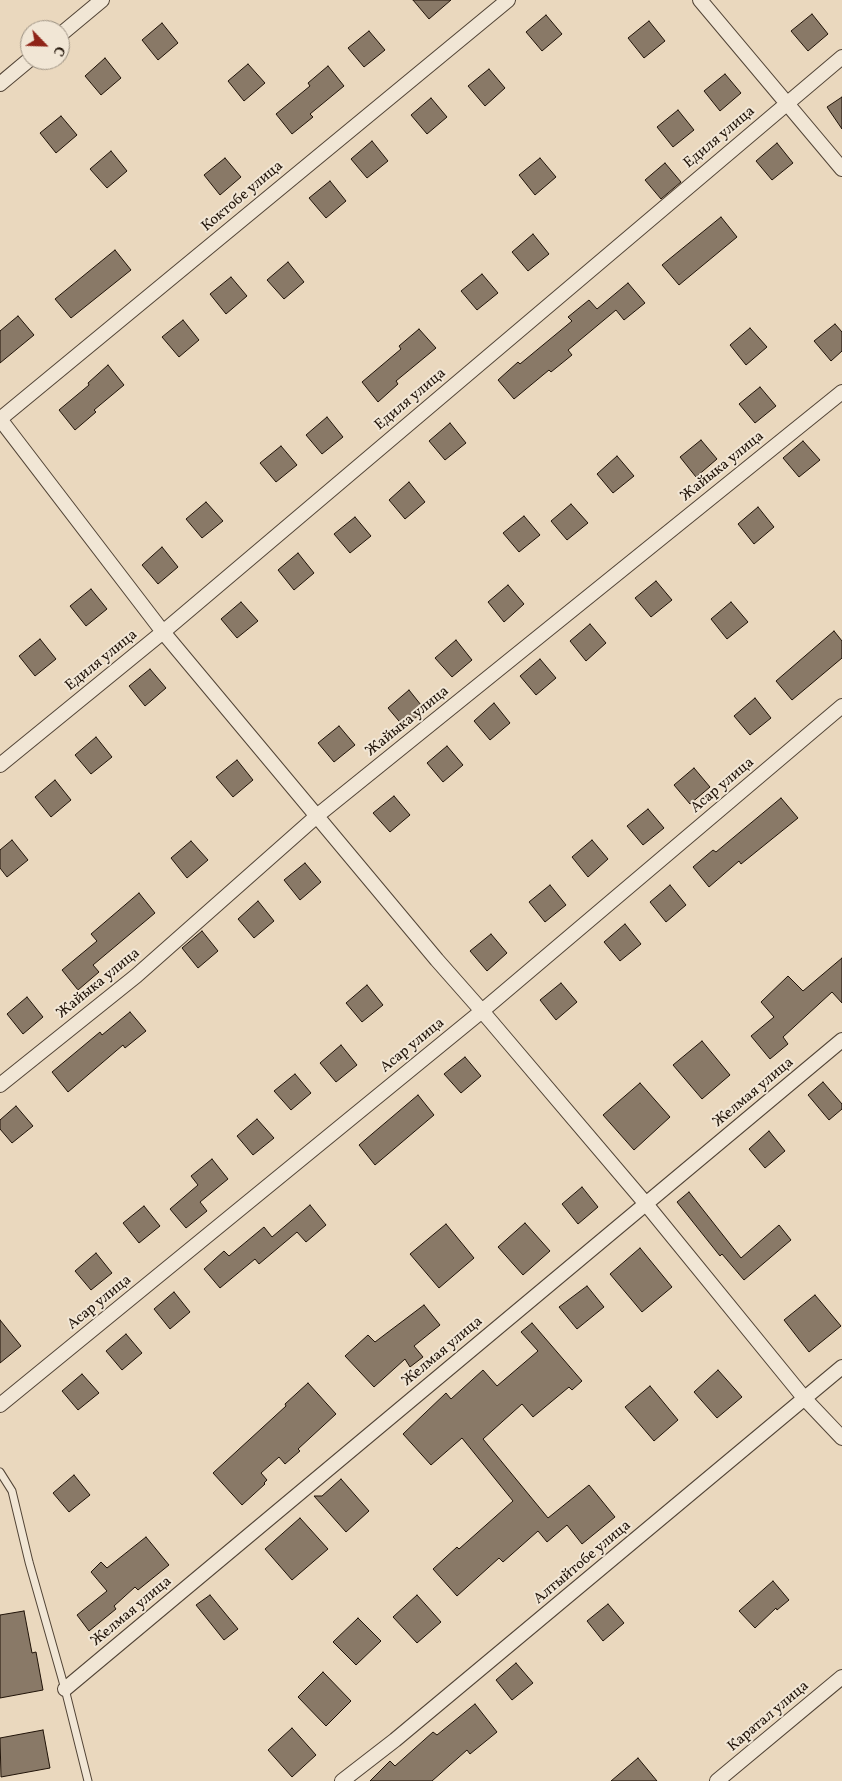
<!DOCTYPE html>
<html>
<head>
<meta charset="utf-8">
<style>
  body { margin:0 }
  #map { position:relative; width:842px; height:1781px; overflow:hidden; background:#ead8be; font-family:Vollkorn,serif }
  canvas { display:block }
  .north { position:absolute; left:20px; top:20px; width:50px; height:50px; box-sizing:border-box; background:#f1e6d5; border:1px solid #9d9283; border-radius:50%; rotate:114deg; font-size:14px; font-weight:700; line-height:20px; text-align:center; color:#201308 }
  .north::after { content:''; display:block; margin:auto; width:18px; height:22px; background:#8f2418; clip-path:polygon(50% 0,100% 100%,50% 72%,0 100%) }
</style>
</head>
<body>
<div id="map">
<canvas width="842" height="1781"></canvas>
<div class="north">С</div>
</div>
<script>
const context = document.querySelector('canvas').getContext('2d');
context.lineJoin = 'round';
function fill(path, color) { context.fillStyle = color; context.fill(path, 'evenodd'); }
const poly = rows => new Path2D(rows.map(r => 'M' + r).join(''));
function trace(path, color, width, dash) { context.strokeStyle = color; context.lineWidth = width; context.lineCap = dash ? 'butt' : 'round'; context.setLineDash(dash || []); context.stroke(path); }
function label(font, color, halo, rows, align = 'center') {
  context.font = font + ' Vollkorn,serif'; context.lineWidth = 4; context.setLineDash([]); context.textBaseline = 'middle'; context.strokeStyle = halo; context.fillStyle = color; for (const [text, x, y, turn = 0] of rows) {
    context.save(); context.translate(x, y); context.rotate((+turn || 0) * Math.PI / 180); context.textAlign = isNaN(turn) ? turn : align; if (halo) context.strokeText(text, 0, 0); context.fillText(text, 0, 0); context.restore();
  }
}
const building = poly([
  [413,0,451,0,429,19,413,0],
  [812,14,828,34,808,51,791,31,812,14],
  [546,15,562,34,542,51,526,32,546,15],
  [649,21,665,41,644,58,628,38,649,21],
  [162,23,178,43,158,60,142,40,162,23],
  [369,31,385,50,364,67,348,48,369,31],
  [105,58,121,78,101,95,85,76,105,58],
  [248,64,265,83,244,101,228,81,248,64],
  [328,66,344,86,310,114,313,117,292,134,276,114,310,86,308,83,328,66],
  [489,69,505,88,485,106,468,86,489,69],
  [725,74,741,93,720,111,704,91,725,74],
  [842,97,842,129,827,107,842,97],
  [431,98,447,117,427,134,411,115,431,98],
  [678,110,694,130,673,147,657,127,678,110],
  [61,116,77,135,56,153,40,133,61,116],
  [372,141,388,161,367,178,351,159,372,141],
  [777,143,793,163,772,180,756,161,777,143],
  [111,151,127,171,107,188,90,169,111,151],
  [225,158,241,177,220,195,204,175,225,158],
  [540,158,556,177,535,195,519,175,540,158],
  [665,163,681,182,661,199,645,180,665,163],
  [330,181,346,201,326,218,309,198,330,181],
  [721,217,737,237,679,285,662,265,721,217],
  [533,234,549,254,528,271,512,252,533,234],
  [115,250,131,270,71,318,55,299,115,250],
  [288,262,304,282,284,299,267,280,288,262],
  [482,274,498,293,477,310,461,291,482,274],
  [231,277,247,296,226,314,210,294,231,277],
  [628,283,645,303,624,320,616,310,568,350,572,355,551,372,549,370,514,399,498,380,518,362,520,364,572,321,568,317,589,300,597,309,628,283],
  [18,316,34,335,0,363,0,331,18,316],
  [183,320,199,340,179,357,162,337,183,320],
  [835,324,842,332,842,351,831,361,814,341,835,324],
  [750,328,767,347,746,365,730,345,750,328],
  [419,329,436,348,396,381,398,384,378,402,362,382,401,349,399,346,419,329],
  [108,365,124,385,94,410,96,412,75,430,59,410,89,385,88,383,108,365],
  [760,387,776,406,755,423,739,404,760,387],
  [327,417,343,437,322,454,306,435,327,417],
  [450,423,466,443,445,460,429,441,450,423],
  [701,440,717,459,696,477,680,457,701,440],
  [803,441,820,460,799,477,783,458,803,441],
  [281,446,297,465,276,482,260,463,281,446],
  [617,456,634,476,613,493,597,474,617,456],
  [409,482,425,502,405,519,389,500,409,482],
  [206,502,223,521,202,538,186,519,206,502],
  [571,504,588,523,567,540,551,521,571,504],
  [758,507,774,527,754,544,738,524,758,507],
  [524,516,540,535,519,552,503,533,524,516],
  [355,517,371,536,350,553,334,534,355,517],
  [162,547,178,567,158,584,142,565,162,547],
  [298,553,314,573,294,590,278,570,298,553],
  [656,581,672,600,651,617,635,598,656,581],
  [508,585,524,604,504,622,488,602,508,585],
  [91,589,107,609,86,626,70,606,91,589],
  [241,602,258,621,237,638,221,619,241,602],
  [731,602,748,622,727,639,711,619,731,602],
  [590,624,606,643,586,661,570,641,590,624],
  [834,631,842,641,842,658,792,700,776,681,834,631],
  [40,639,56,659,35,676,19,656,40,639],
  [456,640,472,660,452,677,435,658,456,640],
  [540,659,556,678,536,695,520,676,540,659],
  [150,669,166,688,145,706,129,686,150,669],
  [409,690,425,710,404,727,388,708,409,690],
  [755,698,771,718,750,735,734,716,755,698],
  [494,703,510,723,490,740,474,721,494,703],
  [339,726,355,745,334,762,318,743,339,726],
  [96,737,112,757,91,774,75,755,96,737],
  [447,746,463,765,443,782,427,763,447,746],
  [237,760,253,780,233,797,216,777,237,760],
  [694,768,710,787,690,804,674,785,694,768],
  [55,780,71,800,51,817,35,797,55,780],
  [394,796,410,815,390,832,373,813,394,796],
  [781,798,798,818,741,864,739,861,709,887,693,867,713,850,716,852,781,798],
  [648,809,664,828,643,845,627,826,648,809],
  [12,840,28,860,7,877,0,868,0,850,12,840],
  [592,840,608,859,588,877,572,857,592,840],
  [191,841,208,860,187,878,171,858,191,841],
  [305,863,321,882,300,900,284,880,305,863],
  [550,885,566,905,545,922,529,902,550,885],
  [670,885,686,905,666,922,650,902,670,885],
  [139,893,155,913,93,965,99,972,78,990,62,970,97,941,91,934,139,893],
  [258,901,274,921,254,938,238,919,258,901],
  [625,924,641,944,620,961,604,942,625,924],
  [202,931,218,951,198,968,182,948,202,931],
  [491,934,507,953,487,971,470,951,491,934],
  [842,958,842,1003,832,992,783,1037,788,1044,770,1059,751,1036,774,1017,761,1002,788,976,803,991,842,958],
  [561,983,577,1002,556,1020,540,1000,561,983],
  [367,985,383,1005,362,1022,346,1003,367,985],
  [27,997,43,1017,23,1034,7,1014,27,997],
  [130,1012,146,1031,125,1048,123,1045,68,1092,52,1072,100,1032,102,1035,130,1012],
  [702,1041,730,1075,702,1099,673,1065,702,1041],
  [341,1045,357,1065,336,1082,320,1063,341,1045],
  [465,1057,481,1076,461,1093,444,1074,465,1057],
  [295,1074,311,1093,291,1110,274,1091,295,1074],
  [823,1082,842,1104,842,1109,829,1120,808,1095,823,1082],
  [640,1083,670,1117,634,1150,603,1115,640,1083],
  [418,1095,434,1115,375,1165,359,1145,418,1095],
  [16,1106,33,1126,12,1143,0,1129,0,1120,16,1106],
  [257,1119,274,1138,253,1155,237,1136,257,1119],
  [769,1131,785,1151,765,1168,749,1149,769,1131],
  [212,1159,228,1179,200,1202,207,1211,186,1228,170,1209,198,1185,191,1176,212,1159],
  [582,1187,598,1207,578,1224,562,1204,582,1187],
  [689,1192,741,1258,779,1225,791,1240,744,1280,722,1254,720,1256,677,1202,689,1192],
  [310,1205,326,1225,306,1242,297,1232,259,1264,255,1259,220,1288,204,1269,224,1251,229,1256,264,1227,272,1237,310,1205],
  [144,1206,160,1226,139,1243,123,1223,144,1206],
  [525,1223,550,1251,523,1275,498,1247,525,1223],
  [446,1224,474,1258,439,1288,410,1254,446,1224],
  [640,1248,672,1287,642,1312,610,1274,640,1248],
  [96,1253,112,1273,91,1290,75,1271,96,1253],
  [587,1286,604,1307,577,1329,559,1307,587,1286],
  [174,1292,190,1312,170,1329,154,1309,174,1292],
  [815,1295,841,1326,809,1352,784,1320,815,1295],
  [424,1305,440,1325,414,1346,423,1357,410,1367,405,1359,374,1387,345,1356,368,1335,375,1342,424,1305],
  [0,1320,21,1346,0,1363,0,1320],
  [532,1323,582,1381,572,1390,569,1387,533,1417,522,1404,483,1439,548,1518,589,1485,615,1517,582,1544,567,1525,547,1542,538,1531,503,1562,499,1558,457,1596,433,1569,457,1547,459,1549,513,1501,462,1438,431,1465,403,1434,446,1393,451,1399,483,1370,497,1386,538,1351,521,1332,532,1323],
  [126,1334,142,1353,122,1370,106,1351,126,1334],
  [718,1370,742,1397,717,1418,694,1392,718,1370],
  [82,1374,99,1393,78,1410,62,1391,82,1374],
  [308,1383,336,1414,298,1449,300,1451,285,1464,279,1457,261,1473,267,1480,264,1483,265,1484,242,1505,213,1473,286,1406,285,1404,308,1383],
  [650,1386,678,1420,654,1441,625,1407,650,1386],
  [74,1475,90,1495,69,1512,53,1493,74,1475],
  [341,1479,369,1511,346,1532,314,1496,322,1496,341,1479],
  [300,1518,328,1549,292,1580,265,1549,300,1518],
  [146,1537,169,1565,138,1590,135,1587,114,1606,116,1609,89,1631,77,1615,107,1591,91,1572,101,1562,107,1568,146,1537],
  [773,1581,789,1600,777,1610,776,1608,755,1628,739,1611,773,1581],
  [210,1595,238,1629,224,1640,196,1605,210,1595],
  [417,1595,441,1622,417,1643,393,1617,417,1595],
  [608,1604,624,1623,603,1641,587,1621,608,1604],
  [24,1611,32,1653,36,1652,43,1690,0,1698,0,1615,24,1611],
  [358,1618,381,1641,356,1665,333,1642,358,1618],
  [516,1663,533,1683,512,1700,496,1680,516,1663],
  [323,1672,351,1701,326,1726,298,1697,323,1672],
  [475,1704,497,1732,470,1754,467,1750,432,1781,370,1781,390,1761,395,1766,433,1732,437,1735,475,1704],
  [292,1728,316,1755,292,1777,268,1750,292,1728],
  [43,1730,50,1768,1,1777,0,1738,43,1730],
  [638,1758,657,1781,611,1781,638,1758]
]);
fill(building, '#897967');
trace(building, '#201308', 1);
const service = poly([
  [0,1472,12,1491,29,1562,65,1689,88,1781]
]);
const minor = poly([
  [508,0,0,419,163,632,437,960,482,1011,646,1204,805,1399,842,1438],
  [700,0,842,169],
  [60,35,102,0],
  [0,84,30,59],
  [0,765,163,632,842,57],
  [0,1085,136,976,318,815,842,392],
  [0,1405,482,1011,842,706],
  [65,1689,842,1040],
  [342,1781,395,1740,842,1367],
  [717,1781,842,1677]
]);
trace(service, '#524436', 9);
trace(minor, '#524436', 16);
trace(service, '#f1e6d5', 7);
trace(minor, '#f1e6d5', 14);
label('15px', '#201308', '#f1e6d5', [
  ["Едиля улица",720,138,-40],
  ["Коктобе улица",243,197,-40],
  ["Едиля улица",411,400,-40],
  ["Жайыка улица",723,467,-39],
  ["Едиля улица",102,661,-39],
  ["Жайыка улица",408,722,-39],
  ["Асар улица",723,786,-40],
  ["Жайыка улица",99,984,-39],
  ["Асар улица",413,1046,-39],
  ["Желмая улица",754,1093,-40],
  ["Асар улица",100,1303,-39],
  ["Желмая улица",443,1352,-40],
  ["Алтыйтобе улица",583,1563,-40],
  ["Желмая улица",132,1612,-40],
  ["Каратал улица",769,1717,-40]
]);
</script>
</body>
</html>
